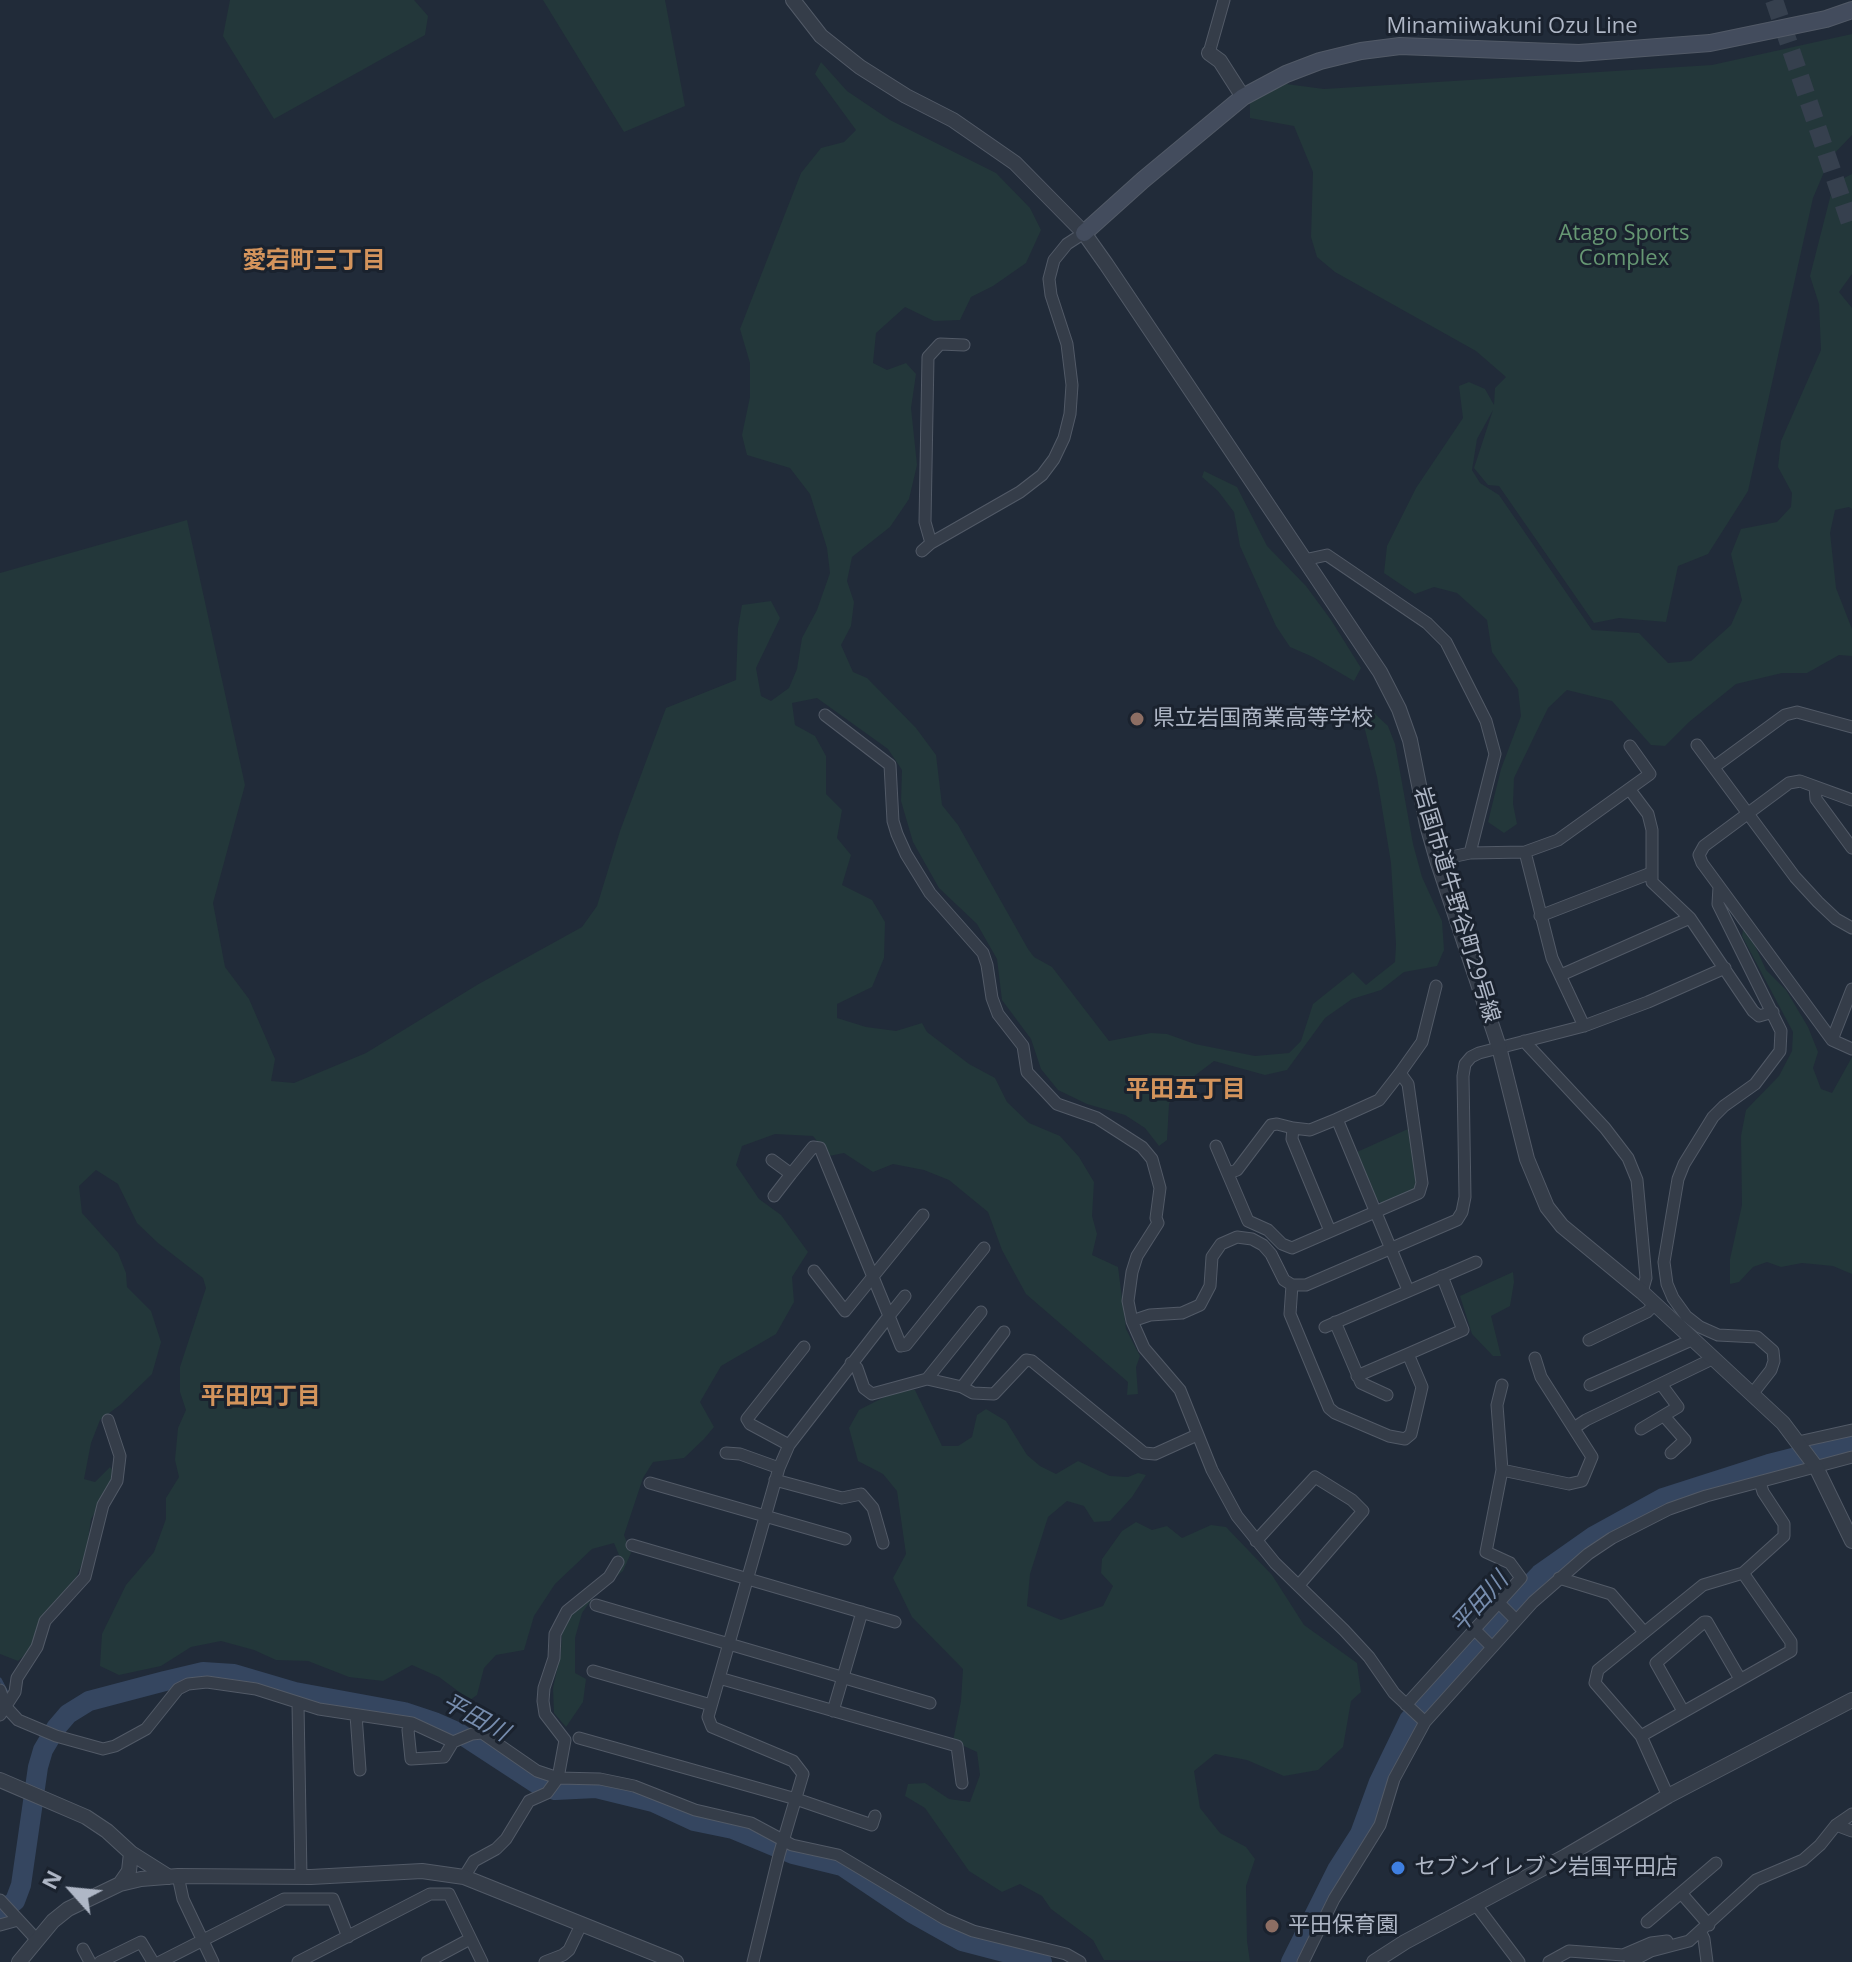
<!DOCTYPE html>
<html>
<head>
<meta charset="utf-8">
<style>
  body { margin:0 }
  #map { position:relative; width:1852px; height:1962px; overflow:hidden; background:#212b39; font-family:"Open Sans",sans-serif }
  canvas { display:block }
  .north { position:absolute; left:32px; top:1850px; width:80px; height:80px; -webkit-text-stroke:6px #1a222e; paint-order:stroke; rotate:297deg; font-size:22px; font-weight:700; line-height:32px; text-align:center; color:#afb7c6 }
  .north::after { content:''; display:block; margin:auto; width:28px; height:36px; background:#afb7c6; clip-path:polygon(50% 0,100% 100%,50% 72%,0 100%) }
</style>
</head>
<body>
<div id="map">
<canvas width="1852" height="1962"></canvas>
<div class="north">N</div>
</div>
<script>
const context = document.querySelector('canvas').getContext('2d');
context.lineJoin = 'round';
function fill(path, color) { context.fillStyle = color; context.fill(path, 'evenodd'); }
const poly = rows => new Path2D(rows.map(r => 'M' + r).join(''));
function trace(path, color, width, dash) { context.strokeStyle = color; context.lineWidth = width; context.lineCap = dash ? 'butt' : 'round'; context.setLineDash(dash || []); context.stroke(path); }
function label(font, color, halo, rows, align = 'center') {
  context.font = font + ' "Open Sans","Noto Sans JP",sans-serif'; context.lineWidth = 6; context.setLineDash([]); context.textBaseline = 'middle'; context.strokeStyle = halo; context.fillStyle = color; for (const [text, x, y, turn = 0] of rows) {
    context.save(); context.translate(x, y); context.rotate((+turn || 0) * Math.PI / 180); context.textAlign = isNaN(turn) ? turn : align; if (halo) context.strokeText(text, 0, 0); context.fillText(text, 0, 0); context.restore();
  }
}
fill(poly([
  [230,0,414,0,428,16,425,35,274,119,223,36],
  [543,0,665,0,685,106,624,132],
  [1852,34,1852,135,1830,158,1813,198,1748,491,1708,554,1678,566,1666,622,1619,618,1594,623,1499,486,1488,485,1474,468,1493,410,1477,439,1472,470,1480,483,1499,495,1592,630,1639,633,1668,663,1691,661,1731,625,1742,600,1731,554,1741,529,1777,522,1791,507,1792,493,1778,467,1781,441,1821,350,1819,304,1810,276,1832,190,1844,178,1852,174,1852,274,1839,292,1852,308,1852,509,1849,507,1835,510,1830,533,1836,588,1852,629,1852,656,1839,655,1807,673,1782,673,1736,684,1689,722,1665,746,1651,745,1612,701,1567,690,1548,708,1514,778,1513,804,1517,824,1504,833,1488,822,1501,769,1521,716,1518,689,1492,652,1487,620,1457,593,1434,587,1415,594,1384,573,1387,546,1416,488,1463,418,1459,386,1469,382,1485,389,1494,405,1495,388,1506,377,1476,351,1335,272,1317,257,1311,237,1313,172,1294,126,1250,118,1250,103,1286,84,1324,89,1712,65],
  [821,62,847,91,890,120,996,173,1030,208,1041,230,1026,263,993,286,971,297,960,320,934,321,905,307,876,333,873,363,887,370,906,363,916,374,911,408,917,465,909,499,890,527,852,557,847,581,854,602,851,626,841,645,853,672,867,678,916,728,936,755,942,805,958,825,1028,949,1034,957,1052,967,1109,1041,1151,1033,1167,1034,1195,1044,1255,1056,1289,1053,1301,1041,1313,1004,1353,972,1366,985,1395,962,1396,944,1391,863,1377,777,1365,730,1365,717,1374,713,1388,726,1395,744,1413,844,1422,877,1442,921,1444,950,1437,966,1404,972,1381,990,1352,999,1325,1018,1287,1070,1265,1075,1214,1061,1176,1090,1169,1104,1167,1140,1159,1146,1145,1128,1125,1115,1087,1104,1058,1090,1041,1069,1031,1039,1002,1000,997,959,977,924,939,888,913,842,901,801,902,770,888,749,817,698,792,703,795,725,815,736,826,756,826,794,842,810,837,838,851,855,842,885,872,900,885,922,884,958,872,987,837,1004,837,1018,866,1027,896,1031,922,1023,927,1032,969,1064,995,1078,1007,1102,1029,1123,1060,1136,1079,1157,1094,1182,1092,1216,1097,1234,1092,1255,1118,1267,1126,1329,1140,1356,1136,1367,1138,1394,1127,1395,1128,1382,1026,1294,1002,1250,988,1212,949,1180,924,1170,893,1164,873,1172,844,1153,829,1156,813,1136,775,1134,742,1146,736,1165,759,1199,781,1215,808,1252,792,1277,794,1302,776,1334,721,1366,700,1402,714,1427,704,1439,684,1458,653,1462,643,1478,624,1535,631,1553,623,1571,596,1593,582,1613,575,1638,575,1673,586,1679,583,1702,566,1727,554,1713,553,1688,561,1652,562,1634,571,1615,622,1562,614,1543,592,1549,555,1584,534,1616,524,1650,496,1655,484,1668,477,1695,470,1700,439,1677,412,1665,383,1681,349,1677,308,1661,276,1660,254,1650,221,1641,191,1647,161,1666,119,1675,100,1666,102,1634,126,1585,154,1552,166,1519,166,1498,179,1477,175,1460,178,1428,186,1410,180,1392,180,1367,206,1288,203,1278,158,1243,137,1223,118,1184,96,1170,79,1186,82,1213,118,1253,126,1273,127,1287,151,1311,161,1342,152,1374,120,1405,100,1420,91,1443,84,1479,95,1482,110,1467,118,1476,91,1519,86,1554,75,1580,49,1608,28,1652,18,1661,0,1654,0,573,187,520,245,785,213,903,225,967,249,999,275,1059,271,1081,294,1083,366,1053,477,985,582,927,597,906,620,831,666,708,736,680,738,628,742,605,771,601,780,618,756,668,761,696,771,701,789,688,797,669,802,638,817,610,830,573,827,548,810,494,790,468,747,455,742,435,750,397,750,363,740,329,801,173,821,148,844,142,856,130,815,74],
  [1204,471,1237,487,1267,546,1306,586,1331,620,1361,668,1354,681,1313,657,1290,647,1276,626,1240,546,1234,512,1218,491,1202,477],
  [1743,929,1751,937,1766,970,1786,990,1808,1027,1818,1052,1813,1068,1821,1089,1832,1093,1852,1057,1852,1274,1833,1266,1802,1263,1781,1267,1767,1262,1753,1267,1739,1282,1730,1284,1730,1259,1742,1205,1741,1136,1746,1110,1779,1076,1792,1051,1793,1032,1742,936],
  [1408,1129,1418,1184,1415,1190,1382,1204,1374,1197,1357,1152],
  [1513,1272,1514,1282,1510,1306,1491,1316,1501,1356,1493,1356,1472,1334,1460,1296],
  [902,1388,915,1390,942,1446,958,1446,972,1437,977,1415,986,1409,1006,1421,1027,1455,1040,1466,1056,1474,1078,1461,1110,1476,1128,1477,1138,1473,1146,1475,1132,1497,1110,1521,1094,1522,1084,1506,1067,1501,1048,1517,1030,1574,1027,1606,1061,1620,1103,1606,1113,1586,1101,1573,1102,1559,1122,1531,1136,1522,1152,1530,1167,1526,1182,1538,1211,1525,1226,1527,1272,1575,1304,1625,1357,1663,1361,1692,1351,1701,1343,1747,1318,1770,1284,1776,1247,1760,1215,1754,1194,1771,1200,1808,1220,1833,1246,1847,1255,1859,1246,1886,1247,1941,1250,1962,1104,1960,1093,1940,1051,1909,1042,1896,1020,1884,1002,1892,969,1871,925,1808,905,1796,908,1784,925,1783,949,1799,970,1802,980,1775,977,1752,953,1741,961,1701,963,1669,912,1617,893,1578,906,1554,897,1491,883,1474,858,1461,849,1428,859,1410]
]), '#23373a');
trace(poly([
  [0,1679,9,1696],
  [47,1727,56,1728]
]), '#354660', 3);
trace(poly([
  [0,1912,15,1901,21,1885,38,1767,43,1750,56,1728,68,1714,89,1701,165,1681,203,1672,234,1674,295,1692,404,1712,434,1722,459,1733,537,1784,555,1790,596,1788,653,1802,694,1821,733,1829,793,1854,842,1866,912,1913,962,1941,1042,1962],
  [1291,1962,1337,1870,1360,1834,1379,1782,1409,1720,1469,1649,1540,1574,1594,1536,1663,1498,1769,1464,1852,1443]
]), '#354660', 20);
trace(poly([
  [1774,0,1852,229]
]), '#36404e', 18, [18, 9]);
const minor = poly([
  [1209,53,1224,0],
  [931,543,925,522,928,357,940,344,964,345],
  [922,551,931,543,1020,492,1042,475,1054,459,1064,438,1070,414,1072,385,1067,344,1051,295,1049,279,1054,260,1067,244,1084,233],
  [1304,560,1327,555,1427,623,1446,642,1486,721,1495,754,1470,853],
  [825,715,890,765,893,821,897,834,906,854,930,893,983,953,987,965,992,998,998,1014,1023,1046,1027,1072,1057,1104,1097,1118,1142,1147,1152,1159,1160,1188,1156,1218,1158,1223,1137,1256,1132,1272,1128,1301,1132,1321,1144,1348,1180,1390,1212,1470,1237,1516,1275,1563,1344,1630,1369,1657,1394,1693,1425,1722],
  [1697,745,1795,877,1818,902,1836,919,1852,928],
  [1714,767,1785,715,1797,712,1852,727],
  [1815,787,1816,799,1852,848],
  [1630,790,1648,814,1652,830,1652,882,1690,918,1753,1011,1759,1016,1773,1012],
  [1852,800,1800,781,1789,783,1704,846,1699,855,1702,863,1832,1040,1852,1049],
  [1525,852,1552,958,1584,1026],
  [1437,860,1470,853,1525,852,1558,840,1650,774,1630,746],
  [1719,887,1718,904,1781,1031,1780,1051,1755,1084,1724,1106,1713,1117,1684,1164,1678,1179,1664,1262,1667,1284,1673,1298,1686,1316,1700,1327,1718,1335,1757,1337,1773,1351,1774,1361,1771,1370,1753,1393],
  [1540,916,1651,873],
  [1561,975,1690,918],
  [1832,1040,1852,989],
  [1524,1041,1605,1128,1628,1158,1637,1180,1646,1278,1642,1292],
  [1293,1128,1310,1130,1337,1119],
  [1216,1146,1248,1221,1268,1230,1282,1244,1292,1248,1419,1193,1422,1183,1408,1084,1400,1073],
  [772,1160,791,1174,774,1196],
  [1229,1173,1237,1170,1271,1125,1277,1124,1293,1128,1292,1139,1330,1231],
  [814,1271,845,1311,923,1215],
  [1292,1285,1290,1314,1329,1408,1335,1413,1389,1436,1405,1439,1411,1434,1422,1387,1408,1354,1357,1376],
  [1408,1290,1337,1119,1379,1100,1400,1073,1422,1042,1436,986],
  [905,1296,889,1316,901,1346,906,1345,984,1248],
  [1132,1321,1150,1315,1182,1313,1200,1305,1210,1286,1212,1257,1221,1244,1237,1237,1252,1239,1263,1245,1271,1254,1284,1280,1292,1285,1306,1285,1457,1220,1462,1212,1465,1197,1463,1076,1465,1064,1471,1057,1479,1053,1584,1026,1648,1002,1725,968],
  [1335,1322,1361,1383,1387,1395],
  [1325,1327,1476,1262],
  [1589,1340,1647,1312,1655,1304],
  [1408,1354,1463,1330,1442,1276],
  [851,1363,857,1368,864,1388,872,1394,927,1379,962,1387,1004,1332],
  [927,1379,981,1312],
  [1590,1385,1687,1342,1692,1338],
  [962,1387,973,1393,994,1394,1026,1360,1032,1361,1144,1453,1155,1454,1197,1435],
  [1664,1416,1685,1440,1671,1453],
  [1574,1428,1586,1420,1708,1361,1713,1357],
  [1641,1429,1678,1407,1661,1384],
  [1798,1442,1852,1430],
  [789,1445,750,1424,747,1419,804,1347],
  [726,1453,740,1454,779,1468],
  [1502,1470,1569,1484,1582,1481,1592,1457,1541,1377,1535,1358],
  [775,1480,842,1498,861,1494,873,1508,883,1543],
  [650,1483,845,1539],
  [1256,1541,1315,1477,1352,1500,1363,1511,1299,1585],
  [632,1545,895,1622],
  [1559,1578,1611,1594,1644,1632],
  [1498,1602,1516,1620],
  [596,1605,930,1703],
  [1474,1629,1492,1647],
  [593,1671,711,1705],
  [719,1678,957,1746,962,1783],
  [0,1690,6,1707,18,1720,56,1736,103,1749,115,1746,146,1729,178,1689,188,1684,207,1682,256,1689,319,1709,412,1723,453,1742,472,1734,482,1733,537,1771,558,1778,600,1779,634,1786,695,1810,751,1823,792,1845,838,1855,945,1919,973,1931,1066,1954,1080,1962],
  [298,1704,301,1877],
  [1406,1705,1521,1578,1510,1563,1486,1552,1502,1470,1497,1405,1502,1385],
  [833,1711,862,1612],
  [1683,1711,1656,1663,1704,1622,1707,1622,1740,1679],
  [0,1715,15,1692,17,1678,37,1647,45,1621,85,1577,103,1505,117,1481,120,1456,108,1420],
  [356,1715,360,1770],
  [412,1723,408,1730,411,1759,444,1757,453,1742],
  [1641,1736,1791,1651,1791,1642,1743,1573],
  [579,1738,796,1799,872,1825,875,1816],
  [1668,1796,1641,1736,1595,1683,1598,1670,1703,1585,1743,1573,1784,1536,1784,1524,1763,1492,1760,1482],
  [1836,1825,1852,1831],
  [178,1876,183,1899,213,1962],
  [464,1877,474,1861,496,1849,506,1839,529,1801,547,1793,558,1778,565,1740,545,1714,543,1701,544,1688,554,1658,555,1634,567,1611,609,1577,618,1562],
  [1681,1893,1709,1925],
  [0,1900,37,1940],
  [1476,1905,1519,1962],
  [1647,1922,1716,1863],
  [0,1925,18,1920],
  [1701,1933,1704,1939,1707,1962],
  [83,1949,90,1962],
  [100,1962,141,1942,153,1962],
  [160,1962,284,1899,333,1899,348,1937],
  [298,1962,430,1894,449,1894,482,1962],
  [427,1962,470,1939],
  [545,1962,563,1955,569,1950,581,1925],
  [753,1962,779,1855,803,1774,793,1761,712,1727,708,1717,779,1468,789,1445,889,1316,820,1148,813,1147,791,1174],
  [1303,1962,1334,1899,1380,1825,1394,1779,1425,1722,1533,1602,1588,1554,1612,1538,1669,1509,1706,1496,1852,1457],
  [1549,1962,1569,1951,1623,1955,1651,1943,1667,1941],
  [1630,1962,1651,1951,1689,1941,1756,1880,1803,1860,1820,1845,1836,1825,1852,1814]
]);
const tertiary = poly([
  [793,0,821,36,860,67,906,96,953,120,1015,163,1084,233,1106,264,1380,672,1399,709,1410,740,1427,825,1437,860,1499,1047,1527,1159,1547,1207,1562,1226,1642,1292,1783,1423,1816,1467,1852,1541],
  [1209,53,1220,61,1243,97],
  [0,1780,86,1817,107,1831,131,1853],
  [120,1884,129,1871,131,1853,169,1877],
  [19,1962,53,1921,68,1909,120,1884,141,1879,178,1876,311,1877,422,1871,464,1877,676,1962],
  [1374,1962,1405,1942,1566,1856,1668,1796,1852,1700]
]);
const secondary = poly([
  [1084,233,1143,180,1243,97,1286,74,1320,61,1361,51,1400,46,1579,53,1710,43,1826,19,1852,10]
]);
trace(minor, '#525a67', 13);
trace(tertiary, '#525a67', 16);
trace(secondary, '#525a67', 18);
trace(minor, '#353d49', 11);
trace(tertiary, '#353d49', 14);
trace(secondary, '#434c5d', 16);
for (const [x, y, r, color] of [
  [1137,719,8,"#8d6e63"],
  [1398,1868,8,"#3f7fe0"],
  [1272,1926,8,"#8d6e63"]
]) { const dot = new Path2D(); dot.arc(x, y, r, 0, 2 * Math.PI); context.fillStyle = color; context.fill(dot); trace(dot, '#1a222e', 3); }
label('22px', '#afb7c6', '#1a222e', [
  ["Minamiiwakuni Ozu Line",1512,27],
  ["岩国市道牛野谷町29号線",1456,905,73]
]);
label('22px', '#669773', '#1a222e', [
  ["Atago Sports",1624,234],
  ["Complex",1624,259]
]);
label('22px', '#afb7c6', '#1a222e', [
  ["県立岩国商業高等学校",1153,719],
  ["セブンイレブン岩国平田店",1414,1868],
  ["平田保育園",1288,1926]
], 'left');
label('bold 24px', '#d4945c', '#1a222e', [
  ["愛宕町三丁目",314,261],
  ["平田五丁目",1186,1090],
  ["平田四丁目",261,1397]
]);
label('italic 24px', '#778dae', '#1a222e', [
  ["平田川",1480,1603,-48],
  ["平田川",475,1718,29]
]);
</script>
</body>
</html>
